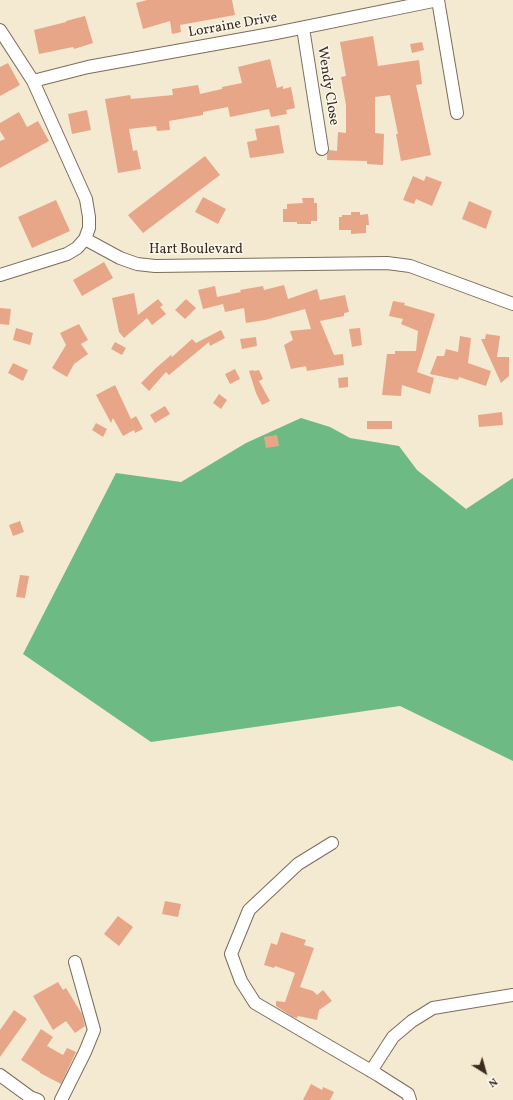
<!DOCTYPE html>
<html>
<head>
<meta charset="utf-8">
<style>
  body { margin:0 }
  #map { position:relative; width:513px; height:1100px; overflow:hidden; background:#f4e9d1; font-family:Vollkorn,serif }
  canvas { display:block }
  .north { position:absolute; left:465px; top:1052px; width:40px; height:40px; -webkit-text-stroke:3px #fbf7ec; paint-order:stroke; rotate:143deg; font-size:11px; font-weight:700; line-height:16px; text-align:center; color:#3b2a1e }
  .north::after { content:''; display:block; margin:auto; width:14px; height:18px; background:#3b2a1e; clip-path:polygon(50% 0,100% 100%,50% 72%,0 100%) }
</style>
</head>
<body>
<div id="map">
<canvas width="513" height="1100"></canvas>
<div class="north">N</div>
</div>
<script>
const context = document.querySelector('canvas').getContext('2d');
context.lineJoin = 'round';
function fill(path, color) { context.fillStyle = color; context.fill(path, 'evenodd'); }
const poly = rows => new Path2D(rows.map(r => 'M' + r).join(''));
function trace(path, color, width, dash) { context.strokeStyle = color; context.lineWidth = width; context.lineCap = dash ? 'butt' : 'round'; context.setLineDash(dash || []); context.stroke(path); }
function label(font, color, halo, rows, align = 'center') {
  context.font = font + ' Vollkorn,serif'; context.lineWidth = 3; context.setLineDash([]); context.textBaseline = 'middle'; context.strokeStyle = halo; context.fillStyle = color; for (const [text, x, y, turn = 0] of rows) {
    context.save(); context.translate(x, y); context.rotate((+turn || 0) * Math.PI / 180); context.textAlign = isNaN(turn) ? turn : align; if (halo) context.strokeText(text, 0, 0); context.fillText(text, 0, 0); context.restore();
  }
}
fill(poly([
  [301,418,330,427,350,438,399,446,417,470,466,509,513,478,513,761,400,706,151,742,23,654,116,473,181,482,246,443]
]), '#6dba84');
fill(poly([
  [147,0,232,0,235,15,180,25,181,32,172,34,170,21,143,29,136,3],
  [85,16,93,43,74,49,73,47,39,54,34,30,66,22,66,21],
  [373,36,378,66,419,60,422,84,416,85,431,155,401,161,396,134,398,134,390,95,375,97,375,133,384,134,383,165,367,164,367,161,327,160,327,154,329,150,337,151,338,132,346,133,346,105,341,77,346,76,340,42],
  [422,42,424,50,412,53,410,44],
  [270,59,277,88,283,86,283,89,291,87,295,108,286,110,287,114,271,117,269,109,230,117,228,107,203,112,203,115,169,121,170,130,157,131,156,126,129,129,133,151,137,150,141,169,118,173,105,99,130,95,131,99,173,95,172,89,198,85,200,94,222,89,222,87,242,83,238,67],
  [8,63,20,85,0,96,0,67],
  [87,110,91,130,72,134,68,114],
  [19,112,27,127,38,121,49,141,0,168,0,141,5,139,0,131,0,123],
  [279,125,284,153,250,158,247,142,257,140,255,129],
  [205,156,220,175,143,233,128,215],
  [413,176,424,181,426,176,442,182,432,206,416,199,414,204,403,200],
  [203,197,226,209,218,224,195,212],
  [302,198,314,198,314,203,317,203,317,221,311,221,311,224,297,224,297,222,283,222,283,209,287,209,287,204,303,203],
  [56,200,70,231,32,248,18,217],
  [469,201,492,211,486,229,462,219],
  [351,212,360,212,360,215,368,214,369,225,366,225,366,233,351,234,351,230,339,230,339,217,342,217,342,215,351,215],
  [104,262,113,278,82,296,73,280],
  [284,285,288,299,317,289,320,300,345,295,349,312,344,313,344,316,320,321,334,355,343,354,344,365,307,371,306,366,291,369,284,345,293,340,290,331,311,329,305,309,265,320,246,323,244,308,225,312,223,304,203,309,198,290,215,286,217,297,241,292,240,290,263,286,264,290],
  [134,293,138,315,158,299,163,305,160,307,166,314,152,325,147,318,124,338,119,332,112,298],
  [186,299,196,308,185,319,175,310],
  [393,301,405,303,404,305,435,314,417,372,434,378,430,394,402,385,401,396,382,395,387,354,395,354,395,351,416,351,418,331,401,324,403,319,389,316],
  [0,308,11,309,9,325,0,324],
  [79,324,88,340,81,344,88,354,74,364,67,377,52,368,66,345,60,333],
  [16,328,33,333,30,345,13,340],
  [360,328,362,345,352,347,349,329],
  [221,330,225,338,210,346,209,342,169,375,166,372,149,391,141,383,156,368,171,355,172,357,192,339,196,343],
  [486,334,500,336,497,357,509,357,509,376,501,383,481,339,485,339],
  [460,336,471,338,468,363,491,371,486,386,459,377,458,380,430,374,437,356,444,356,446,349,458,352],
  [256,337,257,346,242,349,240,339],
  [115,342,126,348,122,355,111,349],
  [13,363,28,370,23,381,8,373],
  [235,369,240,379,230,384,225,374],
  [253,370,254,371,259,370,263,379,259,381,270,401,262,405,256,393,249,371],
  [348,377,348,387,339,388,338,378],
  [115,385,131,419,136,416,143,429,135,433,134,430,123,436,113,418,111,423,96,395],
  [219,394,227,400,221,409,213,403],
  [165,406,170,414,155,423,150,415],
  [502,412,503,425,479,427,478,415],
  [367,421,392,421,392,429,367,429],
  [96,423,107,429,103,437,92,430],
  [277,435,279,446,266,448,264,437],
  [20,521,24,532,13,536,9,525],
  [20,575,29,576,25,598,16,597],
  [165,901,181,904,178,917,162,914],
  [118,916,133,927,119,946,104,934],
  [281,932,306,940,304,945,314,948,300,987,313,991,317,995,323,990,332,1001,319,1010,317,1020,298,1016,297,1018,293,1017,276,1006,276,1001,285,1002,295,973,275,966,274,968,264,965,271,943,277,945],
  [58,982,63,990,66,988,82,1014,85,1026,75,1033,66,1021,53,1030,33,996],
  [14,1010,27,1019,0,1057,0,1030],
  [41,1029,53,1037,47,1046,63,1055,67,1048,76,1052,61,1084,40,1073,40,1072,21,1060],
  [311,1084,322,1090,323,1087,334,1092,330,1100,303,1100]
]), '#e8a689');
const minor = poly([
  [438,0,457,113],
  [303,28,322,149],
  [0,30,33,81,86,199,89,217,89,228,85,239,77,248,67,254,0,275],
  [33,81,88,67,276,33,438,0],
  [85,239,120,258,137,264,155,266,387,263,410,266,513,304],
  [332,843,298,864,249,910,231,954,241,981,255,1003,378,1075,408,1094,410,1100],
  [371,1071,393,1037,412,1021,433,1008,513,995],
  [0,1075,30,1097,38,1100],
  [61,1100,85,1052,94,1030,75,962]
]);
trace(minor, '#7c6d5d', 14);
trace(minor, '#fff', 12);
label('14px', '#3b2a1e', '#fbf7ec', [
  ["Lorraine Drive",233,26,-10],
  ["Wendy Close",327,86,81],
  ["Hart Boulevard",196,250]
]);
</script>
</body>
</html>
